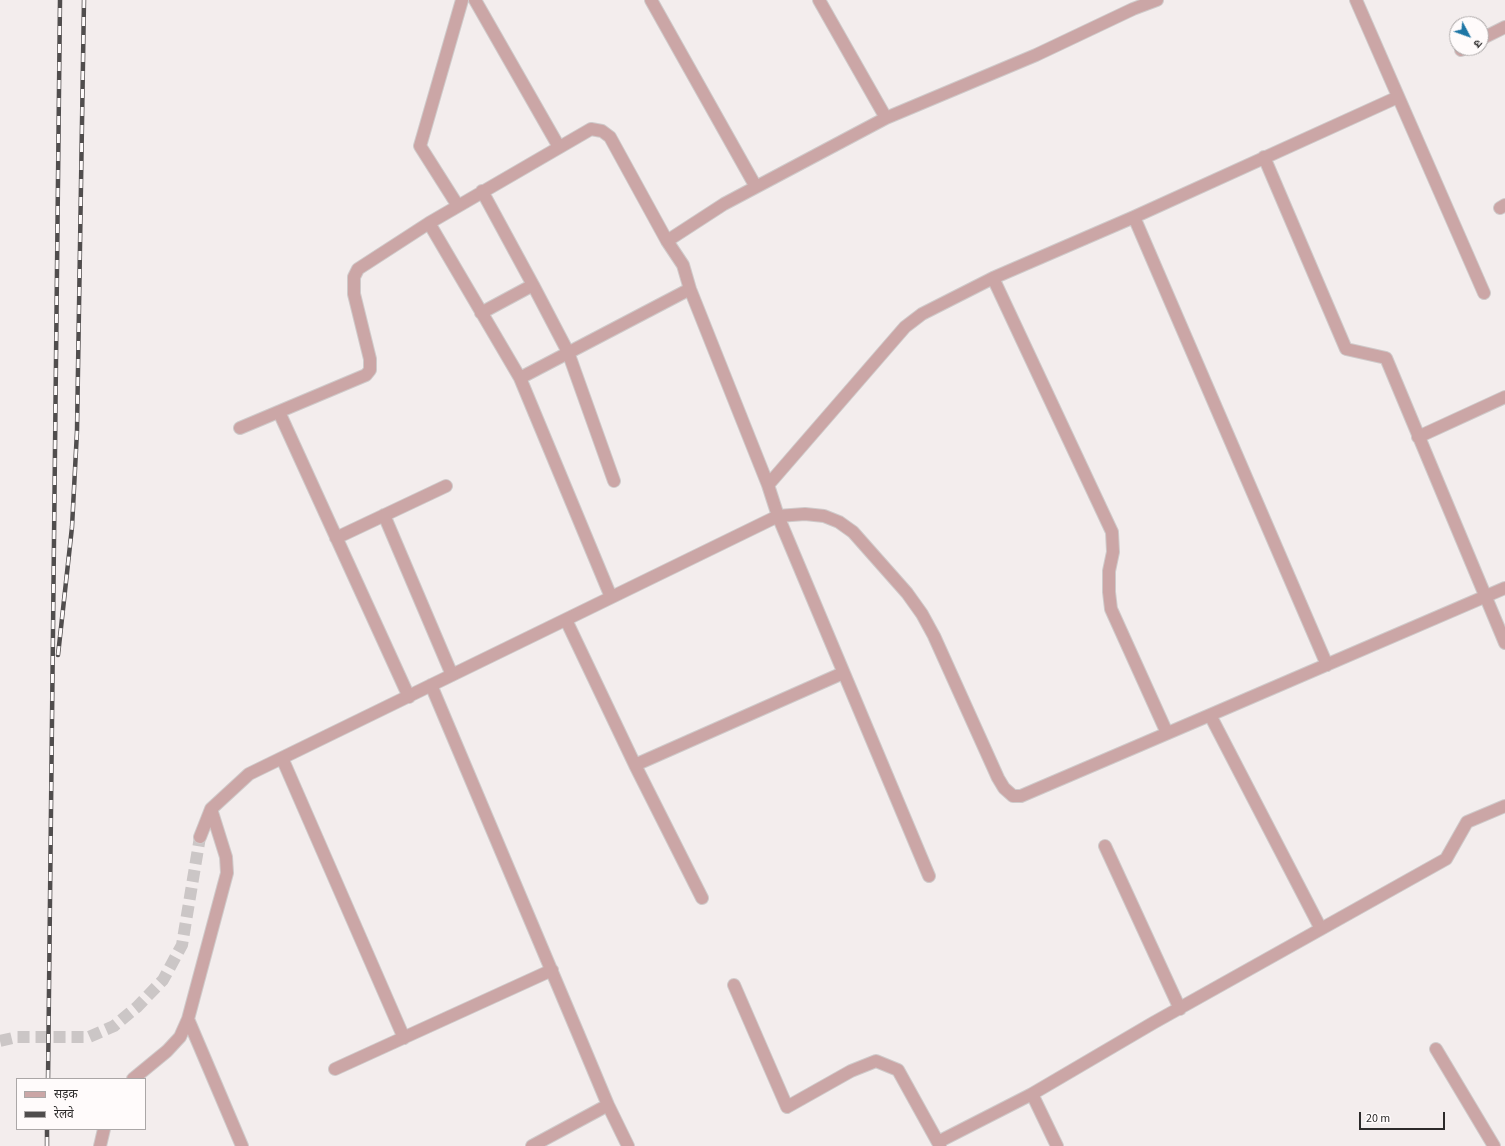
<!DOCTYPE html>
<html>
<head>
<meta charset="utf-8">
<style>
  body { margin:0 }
  #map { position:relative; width:1505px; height:1146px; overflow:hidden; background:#f3eded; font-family:"Source Sans 3","Noto Sans Devanagari",sans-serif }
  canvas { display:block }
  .legend { position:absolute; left:16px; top:1078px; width:130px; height:52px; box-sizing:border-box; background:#fffbfb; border:1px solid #aba7a7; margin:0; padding:5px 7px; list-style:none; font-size:12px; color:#2c2a2a }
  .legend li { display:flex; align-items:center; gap:8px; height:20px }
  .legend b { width:20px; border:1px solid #aba7a7 }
  .north { position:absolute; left:1449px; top:16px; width:40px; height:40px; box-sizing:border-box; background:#fffbfb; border:1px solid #aba7a7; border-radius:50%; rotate:131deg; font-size:11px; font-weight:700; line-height:16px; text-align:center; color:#2c2a2a }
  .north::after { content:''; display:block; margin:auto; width:14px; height:18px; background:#1e76a5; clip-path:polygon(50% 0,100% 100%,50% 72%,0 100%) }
  .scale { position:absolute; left:1359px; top:1112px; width:86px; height:18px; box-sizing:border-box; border:2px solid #2c2a2a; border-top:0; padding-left:5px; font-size:12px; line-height:14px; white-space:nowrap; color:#2c2a2a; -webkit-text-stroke:3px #fffbfb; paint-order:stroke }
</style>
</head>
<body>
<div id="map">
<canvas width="1505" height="1146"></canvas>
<ul class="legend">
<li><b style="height:5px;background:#cba6a6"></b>सड़क</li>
<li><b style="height:5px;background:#504d4d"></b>रेलवे</li>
</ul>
<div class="north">उ</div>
<div class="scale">20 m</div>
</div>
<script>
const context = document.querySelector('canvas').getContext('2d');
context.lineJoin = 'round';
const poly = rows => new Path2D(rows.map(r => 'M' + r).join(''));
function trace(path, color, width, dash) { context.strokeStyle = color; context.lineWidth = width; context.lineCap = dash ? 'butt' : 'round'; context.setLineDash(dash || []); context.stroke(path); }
trace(poly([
  [0,1041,17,1037,89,1037,114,1026,137,1007,163,980,182,945,200,837]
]), '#cbc6c6', 12, [12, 6]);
const minor = poly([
  [475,0,559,147],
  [651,0,756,187],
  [819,0,886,118],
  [1356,0,1484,293],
  [1481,39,1505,27],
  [1461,50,1465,48],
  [1264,157,1346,349,1386,358,1505,643],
  [458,206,420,146,462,0],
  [1500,208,1505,205],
  [1134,217,1327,665],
  [429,223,520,378,611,597],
  [993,278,1112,532,1113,552,1109,571,1109,592,1111,609,1167,733],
  [533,285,568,352,614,481],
  [481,313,533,285,482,191],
  [520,378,690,289],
  [279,412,409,697],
  [240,428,366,375,370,370,370,359,354,294,354,277,358,269,429,223,591,129,602,131,610,137,667,241],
  [1418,437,1505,397],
  [768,485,905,327,922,314,993,278,1134,217,1398,97],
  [384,515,452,675],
  [336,538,446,486],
  [566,620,635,765,702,898],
  [431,685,577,1031,608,1105,628,1146],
  [282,758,404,1038],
  [635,765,843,673],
  [200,837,211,809,249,774,778,516,805,514,824,516,839,522,853,532,907,593,922,614,934,636,998,778,1004,788,1013,796,1021,796,1210,715],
  [1105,846,1180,1009],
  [929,876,778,516,768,485,690,289,683,265,667,241,724,204,886,118,1036,55,1133,9,1157,0],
  [1321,929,1210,715,1505,588],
  [734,985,787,1107,851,1071,876,1061,898,1070,940,1146],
  [188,1019,242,1146],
  [1436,1049,1494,1146],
  [335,1069,552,970],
  [133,1079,167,1051,180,1037,188,1019,227,873,226,857,211,809],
  [938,1142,1032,1094],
  [100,1146,104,1129],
  [532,1146,608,1105],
  [1057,1146,1032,1094,1153,1023,1446,859,1467,822,1505,806]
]);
trace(minor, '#cfcaca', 14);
trace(minor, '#cba6a6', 12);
const rail = poly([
  [58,655,72,527,77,431,84,0],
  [48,1079,60,0],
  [47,1146,47,1129]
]);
trace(rail, '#504d4d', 4.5);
trace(rail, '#fffbfb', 3, [9]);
</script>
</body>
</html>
